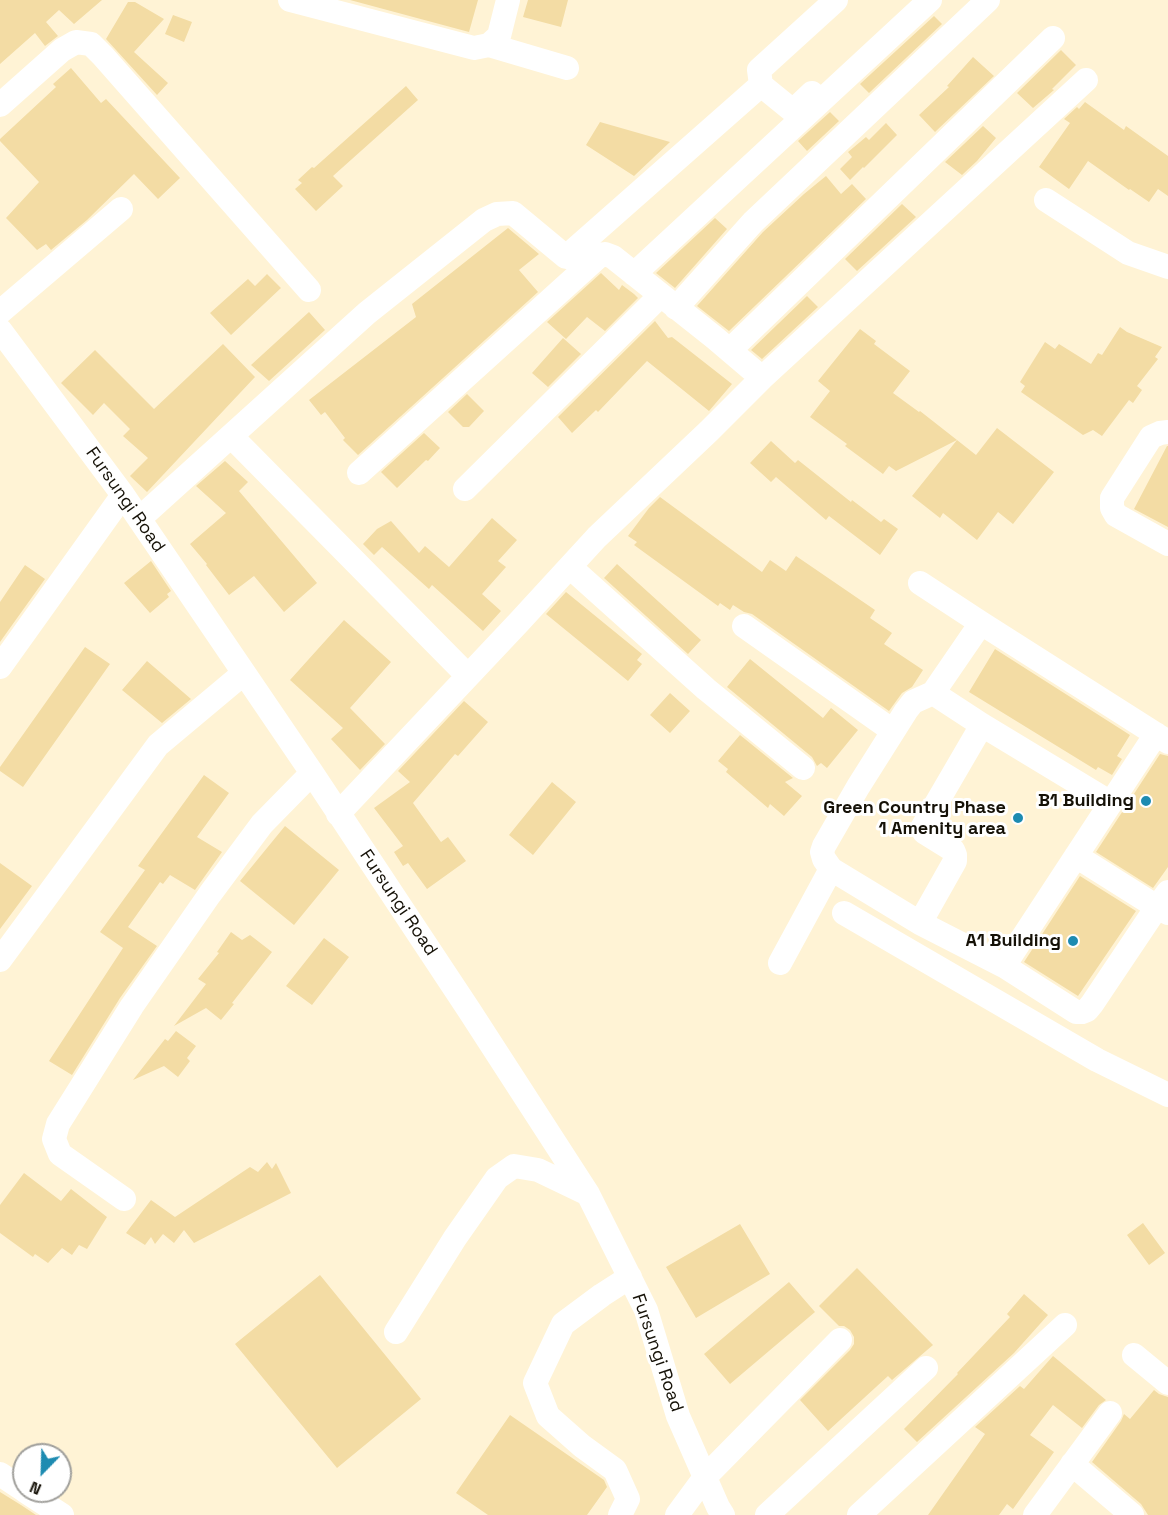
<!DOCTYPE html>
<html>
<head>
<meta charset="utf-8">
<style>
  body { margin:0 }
  #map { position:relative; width:1168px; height:1515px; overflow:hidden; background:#fff3d5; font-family:"Space Grotesk",sans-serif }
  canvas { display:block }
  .north { position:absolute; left:12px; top:1443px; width:60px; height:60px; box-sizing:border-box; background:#fff; border:2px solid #a1a09c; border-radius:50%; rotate:203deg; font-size:16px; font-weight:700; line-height:24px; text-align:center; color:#151107 }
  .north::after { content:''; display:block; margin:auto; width:21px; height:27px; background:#1d8bb1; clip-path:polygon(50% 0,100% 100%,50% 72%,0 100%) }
</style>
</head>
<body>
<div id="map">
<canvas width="1168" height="1515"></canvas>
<div class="north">N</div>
</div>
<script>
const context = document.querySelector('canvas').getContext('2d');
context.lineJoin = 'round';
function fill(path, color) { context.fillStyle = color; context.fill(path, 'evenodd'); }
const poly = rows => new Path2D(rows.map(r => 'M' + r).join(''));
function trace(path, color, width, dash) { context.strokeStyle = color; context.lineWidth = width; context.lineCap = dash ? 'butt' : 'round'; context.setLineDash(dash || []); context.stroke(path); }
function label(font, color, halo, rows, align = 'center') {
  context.font = font + ' "Space Grotesk",sans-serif'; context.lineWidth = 6; context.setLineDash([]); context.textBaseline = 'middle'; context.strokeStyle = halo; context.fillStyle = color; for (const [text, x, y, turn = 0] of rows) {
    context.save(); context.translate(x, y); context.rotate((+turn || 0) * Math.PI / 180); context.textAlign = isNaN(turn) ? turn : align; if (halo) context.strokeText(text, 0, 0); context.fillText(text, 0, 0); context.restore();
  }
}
fill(poly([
  [0,0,102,0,74,24,59,10,46,22,58,36,45,46,35,33,0,64],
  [350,0,478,0,469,32],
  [528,0,568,0,561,27,523,17],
  [128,2,135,2,164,19,134,52,168,83,157,95,106,39],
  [173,15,192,22,184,42,165,34],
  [934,16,942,24,869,93,860,84],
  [1061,50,1076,65,1052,89,1054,90,1033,108,1017,93],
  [973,57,994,76,935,132,919,115,949,87,947,86],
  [71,68,101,103,106,99,180,178,158,199,134,174,87,220,51,250,46,244,37,250,6,218,39,182,0,141,0,139,56,87,53,84],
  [406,86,418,100,333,176,343,186,316,211,295,189,302,183,298,180,312,167,314,168],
  [1085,102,1124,130,1126,126,1168,156,1168,196,1158,189,1149,202,1130,189,1129,190,1088,161,1069,189,1039,167,1070,123,1064,119,1077,107,1079,109],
  [830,112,839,121,807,151,798,141],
  [600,122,670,142,634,176,586,145],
  [886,123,897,135,864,168,863,167,850,180,840,169,852,157,848,152,866,137,869,140],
  [983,126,996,138,977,161,962,175,945,162],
  [826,176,841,194,852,184,866,199,729,331,697,306,763,232,804,194],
  [902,204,916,217,857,271,845,259],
  [715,218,727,229,675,288,656,273],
  [508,228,539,254,519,270,538,292,358,455,343,440,345,438,325,412,321,415,309,400,416,317,412,304],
  [601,273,619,290,622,285,634,294,638,298,605,331,587,317,566,339,547,322],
  [267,274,281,288,231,335,210,313,248,279,255,286],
  [807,296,818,307,762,359,751,350],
  [309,312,325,330,269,381,251,365],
  [655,321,668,338,672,337,732,384,709,411,647,361,598,412,596,410,572,433,558,417],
  [1120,327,1127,332,1162,347,1155,357,1158,359,1137,386,1142,390,1133,403,1129,400,1102,436,1093,430,1083,435,1021,392,1025,386,1020,382,1045,342,1055,349,1059,344,1091,364,1098,353,1102,355],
  [860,329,876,341,874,344,910,371,893,393,919,412,920,411,957,440,896,471,889,466,883,474,845,446,847,444,810,417,830,391,818,381],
  [563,338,581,354,548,387,532,373],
  [223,344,255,377,147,492,130,476,148,458,123,436,130,429,104,403,93,415,61,383,95,350,154,409],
  [467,394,484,411,469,427,463,427,448,412],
  [997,428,1054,472,1013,524,998,512,977,540,943,513,940,518,912,496,957,440,976,455],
  [424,433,440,448,428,461,426,460,397,488,381,472],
  [771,441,795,463,798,460,851,502,852,500,881,522,884,519,898,529,880,555,829,516,826,520,776,477,771,482,750,463],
  [1167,446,1168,446,1168,527,1134,509],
  [225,461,248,482,239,491,317,583,284,612,254,576,229,595,206,565,207,564,190,544,226,513,196,486],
  [660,497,762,572,770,560,786,571,796,556,875,610,870,618,892,633,884,644,923,670,912,687,902,693,889,711,752,614,744,612,733,605,730,610,720,603,718,606,634,545,637,542,628,536,649,508],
  [492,518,517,540,498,561,506,567,482,594,501,611,483,631,432,585,429,589,382,547,374,555,363,544,377,529,391,521,419,553,425,546,449,567],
  [151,561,171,591,167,594,169,597,150,613,124,583],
  [617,564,701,640,688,654,604,578],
  [25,565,45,579,0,642,0,602],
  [566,592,642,654,637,660,642,664,628,681,546,614],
  [344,620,391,662,350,708,385,744,360,770,331,739,343,728,290,680],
  [85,647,110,664,23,787,0,771,0,767],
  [995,649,1130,735,1117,756,1122,759,1112,775,1098,767,1096,770,969,692],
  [750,659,823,718,831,708,858,730,827,768,821,763,817,766,812,757,727,687],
  [147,661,191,699,162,723,122,690],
  [670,693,690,711,670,733,650,715],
  [464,701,488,722,458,756,455,754,413,803,441,842,448,837,466,861,427,889,408,863,403,866,394,852,403,846,374,808,410,782,398,771],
  [740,735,793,778,785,782,802,796,784,816,770,804,768,808,726,772,728,769,718,761],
  [1160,754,1168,756,1168,867,1153,888,1096,852],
  [204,775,229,793,197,837,222,852,195,890,170,875,163,884,160,882,128,927,157,946,120,998,72,1075,49,1061,123,948,100,932,145,870,138,866],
  [552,782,576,802,533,855,509,835],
  [285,826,339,870,294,925,240,881],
  [0,863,32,886,0,929],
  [1080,876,1136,911,1078,996,1024,962],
  [231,932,242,940,250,935,272,952,232,1003,234,1004,221,1020,206,1008,174,1026,206,984,198,979,219,953,217,952],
  [324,938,349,957,312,1005,286,986],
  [176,1031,196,1046,187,1058,190,1061,178,1077,164,1066,133,1080,165,1039,168,1041],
  [267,1162,272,1169,276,1163,291,1193,194,1243,184,1230,174,1243,163,1234,155,1244,151,1237,145,1245,126,1233,151,1200,175,1217,250,1167,258,1172],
  [24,1173,61,1201,71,1189,107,1217,87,1249,79,1245,72,1255,62,1248,48,1263,35,1254,33,1257,0,1233,0,1205],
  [1143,1223,1165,1253,1149,1265,1127,1235],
  [740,1224,770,1274,696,1318,666,1267],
  [857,1268,933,1345,892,1380,888,1376,828,1431,800,1400,850,1350,854,1344,854,1337,850,1330,844,1326,839,1326,819,1306],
  [320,1275,421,1399,337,1468,235,1344],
  [789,1282,815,1312,730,1384,704,1354],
  [1024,1294,1048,1315,1014,1353,917,1442,904,1429,958,1374,957,1373,1010,1317,1007,1314],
  [1053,1356,1106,1400,1099,1405,1082,1428,1053,1405,1030,1435,1054,1452,1013,1509,1007,1504,999,1515,928,1515,985,1434,975,1427,1020,1386,1024,1389],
  [1154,1390,1159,1394,1168,1397,1168,1515,1148,1515,1141,1504,1092,1462,1121,1421,1124,1414,1130,1419],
  [510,1415,604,1480,607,1487,587,1515,488,1515,456,1493],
  [0,1492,21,1505,36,1515,0,1515]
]), '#f3dca4');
trace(poly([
  [290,0,474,48,489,45,499,36,508,0],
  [489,45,567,68],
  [812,93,793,111,761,85,759,70,836,0],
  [0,105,62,50,76,42,91,44,103,56,309,290],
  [1046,200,1128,253,1168,267],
  [634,274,930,0],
  [676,308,753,222,988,0],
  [0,312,121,209],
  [0,330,123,495,312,773,469,1010,588,1194,646,1310,678,1416,718,1507,723,1515],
  [730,350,1053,38],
  [1168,432,1160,433,1151,437,1112,498,1112,508,1116,515,1168,544],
  [231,436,468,676],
  [359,473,599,256,605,254,613,257,715,338,762,378],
  [465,489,660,296],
  [139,519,367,313,484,220,497,214,513,213,566,257,761,85],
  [570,567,706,689,803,768],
  [920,583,981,623,1168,742],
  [744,626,893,731],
  [0,667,123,495],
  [933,693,981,623],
  [1111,803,982,725,933,693,913,702,906,711,858,787,824,846,822,852,824,859,831,869,920,923,1004,966,1076,1012,1082,1012,1087,1010,1092,1004,1157,907,1168,913],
  [338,814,519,622,597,537,709,431,762,378,1086,80],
  [1076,856,1157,907,1168,892],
  [844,913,1097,1060,1168,1095],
  [920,923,955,861,955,855,953,850,924,832,922,828,982,725],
  [0,960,158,745,244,673],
  [780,963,831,869],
  [1004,966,1156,734],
  [124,1199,60,1154,54,1139,58,1124,132,1006,210,894,262,824,312,773],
  [396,1332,455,1238,497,1178,514,1166,538,1170,588,1194],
  [1134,1355,1168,1383],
  [1072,1464,1132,1515],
  [0,1474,24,1490],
  [25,1491,62,1515],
  [620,1515,628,1499,615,1470,582,1446,548,1416,535,1383,563,1324,602,1295,630,1277],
  [677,1515,705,1477,840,1340],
  [767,1515,926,1368],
  [859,1515,1065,1325],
  [1035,1515,1110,1413]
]), '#fff', 24);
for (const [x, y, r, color] of [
  [1146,801,6,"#1d8bb1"],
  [1018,818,6,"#1d8bb1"],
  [1073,941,6,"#1d8bb1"]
]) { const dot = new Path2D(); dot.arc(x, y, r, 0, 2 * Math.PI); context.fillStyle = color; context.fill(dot); trace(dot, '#fff', 2); }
label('18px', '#151107', '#fff', [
  ["Fursungi Road",125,500,55],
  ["Fursungi Road",398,903,56],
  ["Fursungi Road",657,1353,71]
]);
label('bold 18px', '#151107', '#fff', [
  ["B1 Building",1134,801],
  ["Green Country Phase",1006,808],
  ["1 Amenity area",1006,829],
  ["A1 Building",1061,941]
], 'right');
</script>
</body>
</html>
